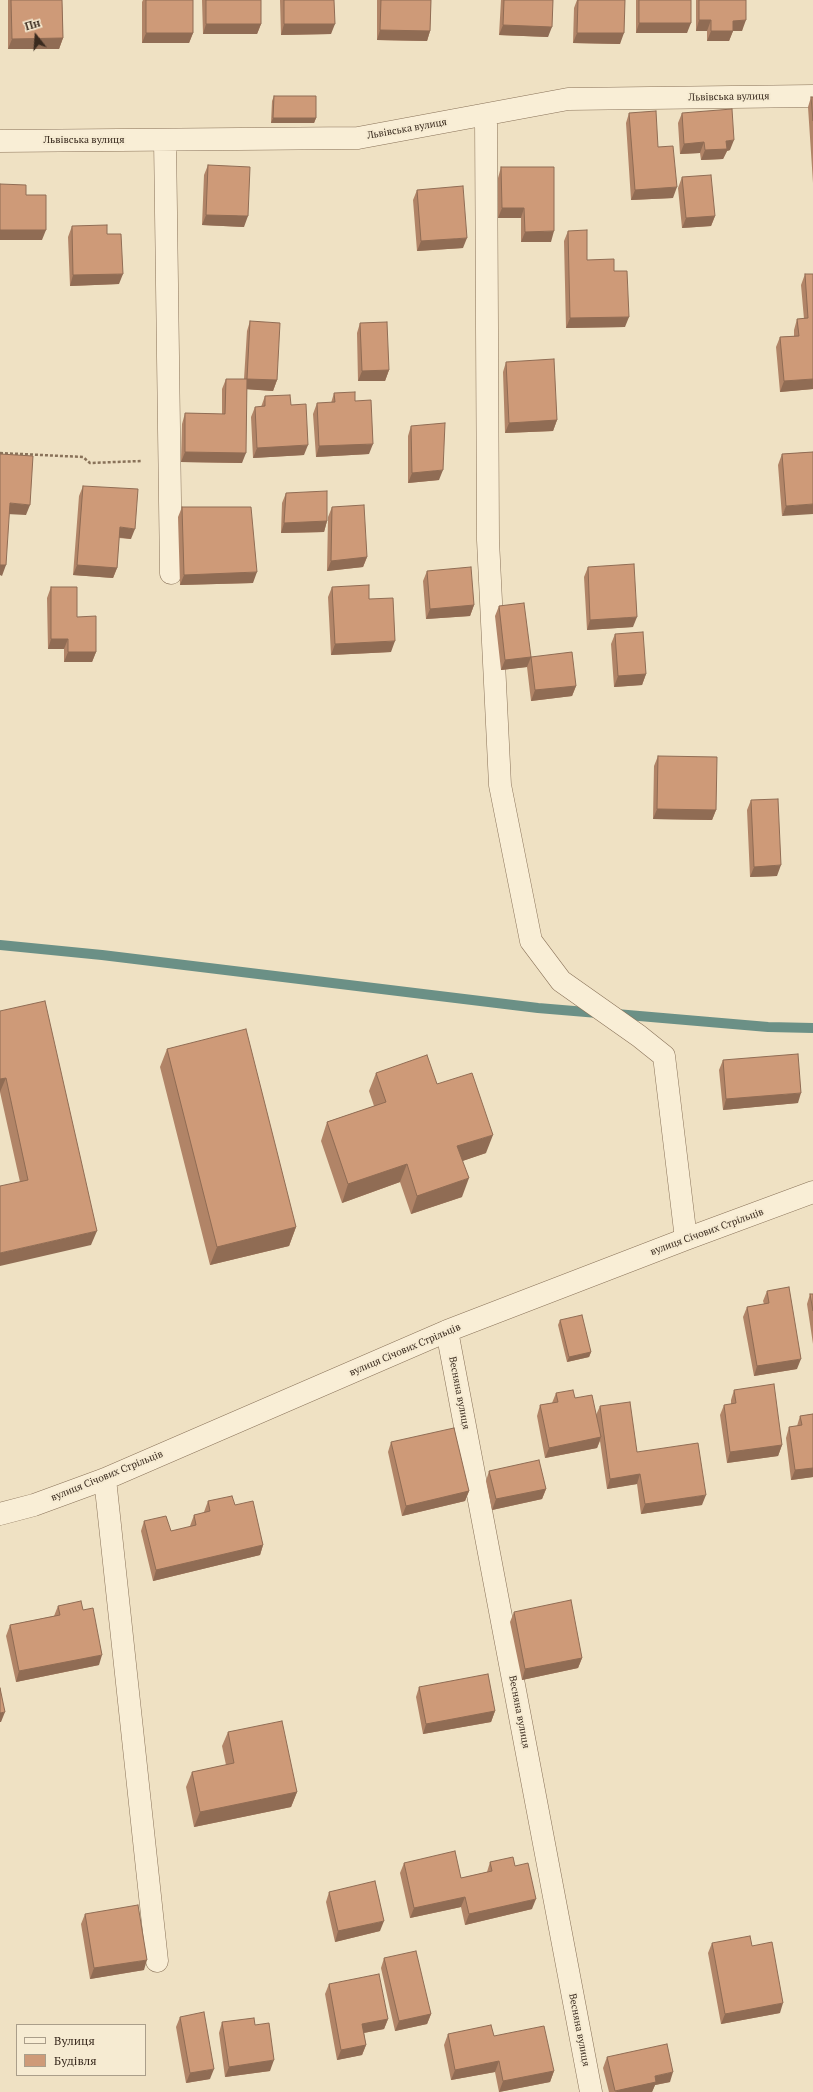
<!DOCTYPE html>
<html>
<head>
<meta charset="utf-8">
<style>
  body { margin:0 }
  #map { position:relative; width:813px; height:2092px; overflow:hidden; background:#efe1c3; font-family:"PT Serif",serif }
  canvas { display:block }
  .legend { position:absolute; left:16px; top:2024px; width:130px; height:52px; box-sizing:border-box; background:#f6ebd2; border:1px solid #aa9e8a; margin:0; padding:5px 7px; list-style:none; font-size:12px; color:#392a1e }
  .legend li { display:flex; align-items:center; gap:8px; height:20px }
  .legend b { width:20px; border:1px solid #aa9e8a }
  .north { position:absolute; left:16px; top:16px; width:40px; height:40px; -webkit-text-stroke:3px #f6ebd2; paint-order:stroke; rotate:343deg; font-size:11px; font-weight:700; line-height:16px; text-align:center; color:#392a1e }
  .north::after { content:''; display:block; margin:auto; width:14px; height:18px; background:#392a1e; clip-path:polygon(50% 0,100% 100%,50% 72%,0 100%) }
</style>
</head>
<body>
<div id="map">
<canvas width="813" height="2092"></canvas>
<ul class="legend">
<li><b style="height:5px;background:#f9eed6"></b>Вулиця</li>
<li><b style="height:11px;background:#ce9a78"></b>Будівля</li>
</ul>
<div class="north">Пн</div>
</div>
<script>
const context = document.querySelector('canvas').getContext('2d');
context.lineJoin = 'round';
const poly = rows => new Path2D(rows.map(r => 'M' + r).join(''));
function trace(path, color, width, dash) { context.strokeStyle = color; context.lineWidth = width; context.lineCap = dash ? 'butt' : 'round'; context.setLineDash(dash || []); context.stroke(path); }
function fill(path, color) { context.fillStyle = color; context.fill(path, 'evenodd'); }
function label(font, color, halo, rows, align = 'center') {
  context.font = font + ' "PT Serif",serif'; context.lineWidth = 4; context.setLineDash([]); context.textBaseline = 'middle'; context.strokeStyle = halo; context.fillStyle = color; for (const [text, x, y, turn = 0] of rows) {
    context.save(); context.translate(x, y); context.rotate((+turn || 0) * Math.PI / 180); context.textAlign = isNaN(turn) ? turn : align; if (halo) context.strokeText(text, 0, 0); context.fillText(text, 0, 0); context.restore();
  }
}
trace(poly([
  [0,945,102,955,538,1008,598,1013],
  [616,1014,768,1027,813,1028]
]), '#6b9086', 10);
const minor = poly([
  [486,115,488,540,500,785,531,941,561,981,639,1036,664,1056,686,1239],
  [165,140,171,573],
  [0,141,358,138,568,99,813,96],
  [447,1331,591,2092],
  [105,1479,157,1961],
  [0,1514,34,1505,105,1479,447,1331,686,1239,813,1192]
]);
trace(minor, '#897259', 23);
trace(poly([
  [0,453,83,457,90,463,141,461]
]), '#897259', 2.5, [3, 2]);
trace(minor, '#f9eed6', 22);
fill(poly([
  [8,0,62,0,63,38,59,49,8,49],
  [143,0,193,0,193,33,189,43,142,43,142,2],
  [202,0,261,0,261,24,257,34,203,34],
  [280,0,334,0,331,34,281,35],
  [377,0,431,0,430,31,427,41,377,40],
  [501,0,553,0,548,37,499,35],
  [577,0,625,0,620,44,573,43,574,8],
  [636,0,691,0,687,33,636,33],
  [696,0,746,0,742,31,733,31,729,41,707,41,707,31,696,31],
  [274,96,316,118,314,123,271,123,272,101],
  [811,97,813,97,813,183,808,107],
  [629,113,658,147,673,198,631,200,626,123],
  [682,113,730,150,727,151,723,159,701,160,700,153,680,154,678,123],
  [208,165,244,227,202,225,204,175],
  [501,167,551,242,521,242,521,218,498,218,498,178],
  [682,177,715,216,711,226,682,228,678,188],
  [417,190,463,248,417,251,413,200],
  [72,226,107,234,119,284,70,286,68,237],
  [568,231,587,260,614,271,625,327,566,328,564,241],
  [805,274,813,274,813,389,780,392,776,347,780,337,794,336,794,330,797,319,804,319,801,285],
  [250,321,277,380,273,391,247,389,242,463,181,462,182,424,185,413,222,414,222,389,226,379,244,379,247,331],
  [360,323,389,370,385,381,358,381,357,333],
  [506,362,557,420,553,431,505,433,503,372],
  [334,393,355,401,369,454,316,457,313,414,317,403,331,403],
  [265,396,291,405,304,455,253,458,251,417,255,407,261,407],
  [411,426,439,480,408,483,408,436],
  [813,452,782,516,778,465,782,454],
  [83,486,131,539,119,538,117,568,113,578,73,575,79,496],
  [286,493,327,521,324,532,281,533,282,503],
  [182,507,253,583,180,585,178,517],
  [332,507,367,557,363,567,327,571,328,517],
  [588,567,633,627,587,630,584,577],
  [427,571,474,605,470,616,426,619,423,581],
  [51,587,77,617,96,652,92,662,64,662,64,649,48,649,47,598],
  [332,587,369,599,391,652,331,655,328,597],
  [499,606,531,657,576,686,572,696,531,701,527,667,501,670,495,616],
  [615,634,646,674,642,685,614,687,611,644],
  [658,756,716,810,712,820,653,819,654,766],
  [751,800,777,876,750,877,747,810],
  [0,1011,91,1245,20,1182,0,1092],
  [167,1049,296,1227,289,1246,210,1265,160,1067],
  [723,1060,798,1103,723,1110,719,1070],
  [376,1073,437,1084,486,1153,462,1161,462,1197,411,1214,400,1182,342,1203,321,1141,327,1122,374,1106,369,1091],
  [767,1291,797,1369,754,1376,743,1317,747,1307,764,1304,763,1301],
  [810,1294,813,1294,813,1344,807,1304],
  [560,1320,591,1352,589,1357,567,1362,558,1325],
  [734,1390,782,1445,778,1456,727,1463,720,1415,724,1405,731,1404,731,1400],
  [556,1393,575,1398,596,1415,600,1406,637,1452,702,1505,641,1514,637,1484,607,1489,600,1441,597,1448,545,1458,537,1416,540,1405,552,1403],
  [813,1414,813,1477,791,1480,786,1438,789,1427,797,1426,800,1416],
  [391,1442,469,1491,465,1501,402,1516,388,1452],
  [489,1471,546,1489,542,1499,492,1510,486,1481],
  [208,1501,235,1505,263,1545,260,1555,153,1581,141,1531,144,1521,171,1531,190,1527,190,1526,194,1515,204,1513,204,1512],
  [58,1606,83,1610,99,1665,16,1682,6,1636,10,1625,54,1616],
  [514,1612,582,1658,578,1668,522,1680,510,1622],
  [419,1687,495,1711,491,1722,423,1734,416,1697],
  [228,1732,297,1792,291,1807,194,1827,186,1787,192,1772,226,1765,222,1746],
  [490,1862,515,1866,532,1909,465,1925,461,1907,410,1918,400,1873,404,1863,461,1878,487,1872],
  [329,1892,380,1931,335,1942,326,1902],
  [85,1914,144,1970,90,1979,81,1924],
  [712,1943,752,1946,780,2013,721,2024,708,1953],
  [384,1958,431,2014,427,2024,395,2031,381,1968],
  [329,1984,388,2019,384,2029,364,2033,366,2045,362,2055,337,2060,325,1994],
  [180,2017,210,2079,186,2083,176,2027],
  [222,2022,255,2025,270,2071,225,2077,219,2033],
  [448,2034,494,2036,554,2071,550,2082,499,2092,495,2072,451,2080,444,2045],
  [607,2057,670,2082,655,2085,652,2092,609,2092,603,2068]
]), '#b18467');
fill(poly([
  [699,20,711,20,707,31,696,31],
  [746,20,742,31,733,31,729,41,707,41,711,31,733,21],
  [639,23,691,23,687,33,636,33],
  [206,24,261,24,257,34,203,34],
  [284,24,335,24,331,34,281,35],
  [503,25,552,27,548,37,499,35],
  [380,30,430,31,427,41,377,40],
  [146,33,193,33,189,43,142,43],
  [577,33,624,33,620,44,573,43],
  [63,38,59,49,8,49,12,39],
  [273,118,316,118,314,123,271,123],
  [734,140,730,150,727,151,723,159,701,160,705,150,726,141],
  [704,142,700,153,680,154,684,144],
  [677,187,673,198,631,200,635,190],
  [502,208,524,208,521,218,498,218],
  [206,215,248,216,244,227,202,225],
  [715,216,711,226,682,228,686,218],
  [0,230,46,230,42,240,0,240],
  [554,231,551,242,521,242,525,232],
  [467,238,463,248,417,251,421,241],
  [123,274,119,284,70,286,73,275],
  [629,317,625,327,566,328,570,318],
  [389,370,385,381,358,381,362,371],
  [247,379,277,380,273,391,243,389],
  [813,379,813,389,780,392,784,381],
  [557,420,553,431,505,433,509,423],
  [373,444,369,454,316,457,319,446],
  [308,445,304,455,253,458,257,448],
  [185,452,246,453,242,463,181,462],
  [443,470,439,480,408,483,412,473],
  [10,503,30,505,26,515,7,514],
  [813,504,813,514,782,516,786,506],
  [327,521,324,532,281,533,284,523],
  [120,527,135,529,131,539,116,537],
  [367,557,363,567,327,571,331,561],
  [0,565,6,565,2,576,0,575],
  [77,565,117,568,113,578,73,575],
  [257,572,253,583,180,585,184,575],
  [474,605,470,616,426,619,430,609],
  [637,617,633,627,587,630,590,620],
  [51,639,68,639,64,649,48,649],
  [395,641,391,652,331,655,335,644],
  [68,652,96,652,92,662,64,662],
  [531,657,527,667,501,670,505,660],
  [646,674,642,685,614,687,618,676],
  [576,686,572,696,531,701,535,690],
  [657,809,716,810,712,820,653,819],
  [781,865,777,876,750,877,754,867],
  [6,1078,0,1092,0,1093,0,1079],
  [801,1093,798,1103,723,1110,726,1099],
  [493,1135,486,1153,451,1165,457,1146],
  [407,1164,400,1182,342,1203,348,1184],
  [469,1178,462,1197,411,1214,417,1196],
  [296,1227,289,1246,210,1265,217,1247],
  [97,1231,91,1245,0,1266,0,1253],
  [591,1352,589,1357,567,1362,569,1357],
  [801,1359,797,1369,754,1376,757,1366],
  [601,1437,597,1448,545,1458,549,1448],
  [782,1445,778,1456,727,1463,730,1452],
  [813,1468,813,1477,791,1480,795,1470],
  [640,1474,637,1484,607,1489,610,1479],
  [546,1489,542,1499,492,1510,496,1499],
  [469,1491,465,1501,402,1516,406,1506],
  [706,1495,702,1505,641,1514,645,1504],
  [263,1545,260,1555,153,1581,156,1570],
  [102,1655,99,1665,16,1682,19,1671],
  [582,1658,578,1668,522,1680,525,1669],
  [495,1711,491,1722,423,1734,426,1724],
  [5,1712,1,1722,0,1722,0,1713],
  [297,1792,291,1807,194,1827,200,1812],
  [465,1897,461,1907,410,1918,414,1908],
  [536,1899,532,1909,465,1925,469,1914],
  [384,1921,380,1931,335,1942,338,1931],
  [147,1960,144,1970,90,1979,94,1968],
  [783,2003,780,2013,721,2024,725,2014],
  [431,2014,427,2024,395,2031,399,2021],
  [388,2019,384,2029,358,2034,362,2024],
  [366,2045,362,2055,337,2060,341,2050],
  [274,2060,270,2071,225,2077,229,2067],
  [499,2061,495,2072,451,2080,455,2070],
  [214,2069,210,2079,186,2083,190,2073],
  [554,2071,550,2082,499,2092,503,2081],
  [673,2072,670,2082,655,2085,652,2092,615,2092,655,2076]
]), '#906c54');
const building = poly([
  [11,0,62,0,63,38,12,39,11,0],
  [146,0,193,0,193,33,146,33,146,0],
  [206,0,261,0,261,24,206,24,206,0],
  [284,0,334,0,335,24,284,24,284,0],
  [381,0,431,0,430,31,380,30,381,0],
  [504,0,553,0,552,27,503,25,504,0],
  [578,0,625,0,624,33,577,33,578,0],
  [639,0,691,0,691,23,639,23,639,0],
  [699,0,746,0,746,20,733,21,733,31,711,31,711,20,699,20,699,0],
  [274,96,316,96,316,118,273,118,274,96],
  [811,97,813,97,813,121,811,97],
  [732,109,734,140,726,141,727,149,705,150,704,142,684,144,682,113,732,109],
  [656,111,658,147,673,146,677,187,635,190,629,113,656,111],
  [208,165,250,167,248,216,206,215,208,165],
  [501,167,554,167,554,231,525,232,524,208,502,208,501,167],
  [711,175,715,216,686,218,682,177,711,175],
  [0,184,26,185,26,195,46,195,46,230,0,230,0,184],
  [463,186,467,238,421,241,417,190,463,186],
  [107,225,107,234,121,234,123,274,73,275,72,226,107,225],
  [587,230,587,260,614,259,614,271,627,271,629,317,570,318,568,231,587,230],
  [805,274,813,274,813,379,784,381,780,337,799,336,797,319,808,318,805,274],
  [250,321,280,323,277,380,247,379,246,453,185,452,185,413,225,414,226,379,247,379,250,321],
  [387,322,389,370,362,371,360,323,387,322],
  [554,359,557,420,509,423,506,362,554,359],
  [355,392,355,401,371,400,373,444,319,446,317,403,335,402,334,393,355,392],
  [290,395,291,405,306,404,308,445,257,448,255,407,265,406,265,396,290,395],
  [445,423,443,470,412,473,411,426,445,423],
  [813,452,813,504,786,506,782,454,813,452],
  [0,454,33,456,30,505,10,503,6,565,0,565,0,454],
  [83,486,138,489,135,529,120,527,117,568,77,565,83,486],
  [327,491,327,521,284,523,286,493,327,491],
  [364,505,367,557,331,561,332,507,364,505],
  [182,507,251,507,257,572,184,575,182,507],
  [634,564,637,617,590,620,588,567,634,564],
  [471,567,474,605,430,609,427,571,471,567],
  [369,585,369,599,393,598,395,641,335,644,332,587,369,585],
  [51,587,77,587,77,617,96,616,96,652,68,652,68,639,51,639,51,587],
  [524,603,531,657,572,652,576,686,535,690,531,657,505,660,499,606,524,603],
  [643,632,646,674,618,676,615,634,643,632],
  [658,756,717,757,716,810,657,809,658,756],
  [778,799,781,865,754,867,751,800,778,799],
  [45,1001,97,1231,0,1253,0,1186,28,1180,6,1078,0,1079,0,1011,45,1001],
  [246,1029,296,1227,217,1247,167,1049,246,1029],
  [798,1054,801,1093,726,1099,723,1060,798,1054],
  [427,1055,437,1084,472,1073,493,1135,457,1146,469,1178,417,1196,407,1164,348,1184,327,1122,386,1102,376,1073,427,1055],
  [789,1287,801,1359,757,1366,747,1307,769,1303,767,1291,789,1287],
  [810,1294,813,1294,813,1311,810,1294],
  [582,1315,591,1352,569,1357,560,1320,582,1315],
  [774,1384,782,1445,730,1452,724,1405,736,1403,734,1390,774,1384],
  [573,1390,575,1398,592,1395,601,1437,549,1448,540,1405,558,1402,556,1393,573,1390],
  [630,1402,637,1452,698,1443,706,1495,645,1504,640,1474,610,1479,600,1406,630,1402],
  [813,1414,813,1468,795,1470,789,1427,802,1425,800,1416,813,1414],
  [454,1428,469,1491,406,1506,391,1442,454,1428],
  [539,1460,546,1489,496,1499,489,1471,539,1460],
  [232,1496,235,1505,253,1501,263,1545,156,1570,144,1521,166,1516,171,1531,196,1525,194,1515,210,1511,208,1501,232,1496],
  [571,1600,582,1658,525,1669,514,1612,571,1600],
  [81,1601,83,1610,93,1608,102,1655,19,1671,10,1625,60,1615,58,1606,81,1601],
  [488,1674,495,1711,426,1724,419,1687,488,1674],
  [0,1688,5,1712,0,1713,0,1688],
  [282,1721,297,1792,200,1812,192,1772,234,1763,228,1732,282,1721],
  [455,1851,461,1878,492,1871,490,1862,513,1857,515,1866,528,1863,536,1899,469,1914,465,1897,414,1908,404,1863,455,1851],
  [375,1881,384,1921,338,1931,329,1892,375,1881],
  [138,1905,147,1960,94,1968,85,1914,138,1905],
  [750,1936,752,1946,772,1942,783,2003,725,2014,712,1943,750,1936],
  [416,1951,431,2014,399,2021,384,1958,416,1951],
  [379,1974,388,2019,362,2024,366,2045,341,2050,329,1984,379,1974],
  [204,2012,214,2069,190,2073,180,2017,204,2012],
  [254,2018,255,2025,269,2023,274,2060,229,2067,222,2022,254,2018],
  [491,2025,494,2036,544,2026,554,2071,503,2081,499,2061,455,2070,448,2034,491,2025],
  [667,2044,673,2072,655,2076,656,2082,615,2091,607,2057,667,2044]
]);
fill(building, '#ce9a78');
trace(building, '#906c54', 1);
label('10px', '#392a1e', '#f6ebd2', [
  ["Львівська вулиця",729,97,-1],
  ["Львівська вулиця",407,129,-10],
  ["Львівська вулиця",84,140],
  ["вулиця Січових Стрільців",707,1232,-20],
  ["вулиця Січових Стрільців",405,1350,-23],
  ["Весняна вулиця",459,1393,79],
  ["вулиця Січових Стрільців",107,1476,-22],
  ["Весняна вулиця",519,1712,79],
  ["Весняна вулиця",579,2030,79]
]);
</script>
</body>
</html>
